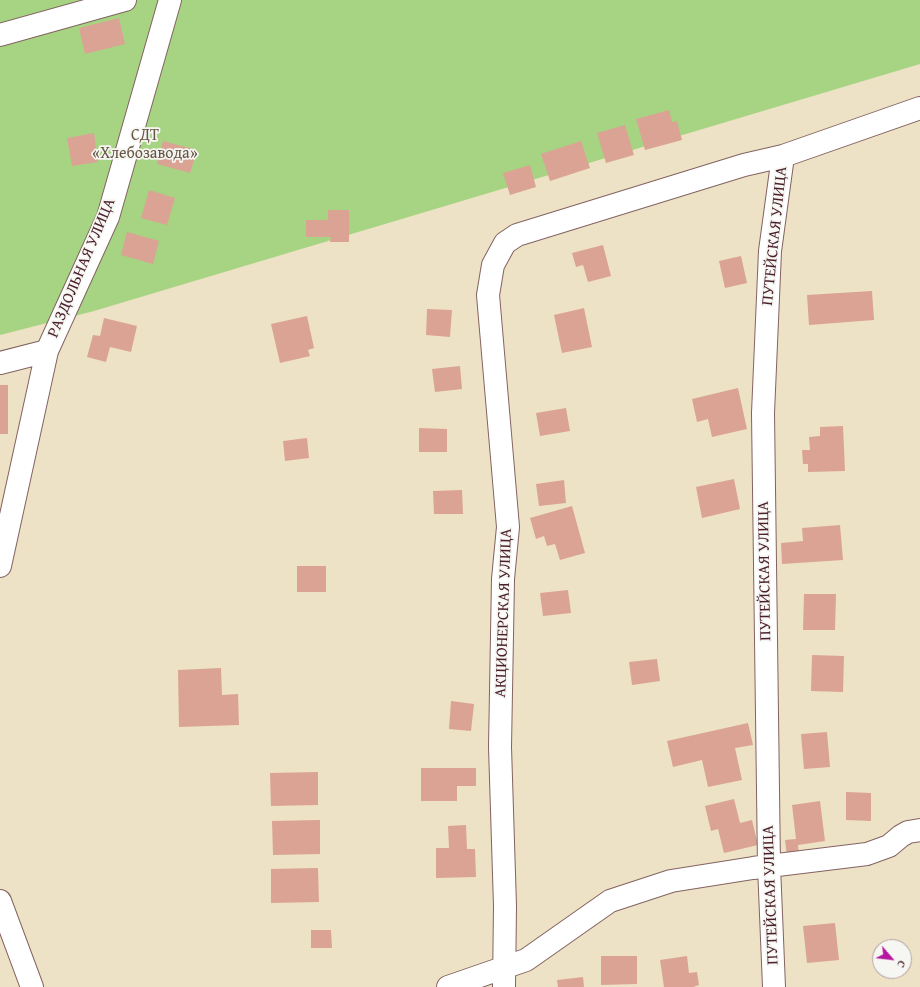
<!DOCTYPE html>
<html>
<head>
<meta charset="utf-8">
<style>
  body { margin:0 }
  #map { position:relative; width:920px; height:987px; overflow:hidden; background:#ede2c5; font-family:"Gentium Book Plus",serif }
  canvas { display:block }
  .north { position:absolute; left:872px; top:939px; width:40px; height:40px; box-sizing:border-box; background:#f6f6f2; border:1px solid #b1a0a2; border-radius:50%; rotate:118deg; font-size:11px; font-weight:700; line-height:16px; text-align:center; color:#4a1f2b }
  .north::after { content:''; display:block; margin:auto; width:14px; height:18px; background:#b5179e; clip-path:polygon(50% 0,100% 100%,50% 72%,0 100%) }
</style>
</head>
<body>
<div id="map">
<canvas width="920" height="987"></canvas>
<div class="north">С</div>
</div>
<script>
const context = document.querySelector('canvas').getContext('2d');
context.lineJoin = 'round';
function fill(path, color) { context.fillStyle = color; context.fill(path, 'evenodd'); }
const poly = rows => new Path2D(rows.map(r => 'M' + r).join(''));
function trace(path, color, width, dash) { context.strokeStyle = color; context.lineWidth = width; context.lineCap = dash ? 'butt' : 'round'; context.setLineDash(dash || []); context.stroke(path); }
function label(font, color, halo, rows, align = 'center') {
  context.font = font + ' "Gentium Book Plus",serif'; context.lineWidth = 3.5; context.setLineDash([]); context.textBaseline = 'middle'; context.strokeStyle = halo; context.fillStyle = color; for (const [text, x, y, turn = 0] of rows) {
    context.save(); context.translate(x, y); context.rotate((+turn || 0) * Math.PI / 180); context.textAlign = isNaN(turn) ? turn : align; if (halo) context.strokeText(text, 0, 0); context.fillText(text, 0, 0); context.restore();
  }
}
fill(poly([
  [0,0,920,0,920,64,94,311,0,335]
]), '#a6d482');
fill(poly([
  [119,18,125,44,85,54,79,28],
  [669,110,672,122,677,121,682,140,645,150,636,119],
  [625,125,634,155,606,163,597,133],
  [94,133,98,162,72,166,67,138],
  [163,141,197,150,190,173,157,164],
  [581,141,590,168,550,181,541,154],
  [530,165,536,187,510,195,503,173],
  [149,190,175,198,167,225,141,218],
  [328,210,349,210,349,242,330,242,331,237,306,237,306,220,328,220],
  [127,232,159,241,153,264,121,255],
  [603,245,611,276,588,282,583,265,576,267,572,253],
  [741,256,747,283,725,288,719,261],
  [872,291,874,320,809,325,807,295],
  [584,308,592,347,562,353,554,315],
  [427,309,452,310,450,337,426,335],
  [307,316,314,348,308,350,310,356,280,363,271,324],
  [104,318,137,326,131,352,110,347,106,362,87,357,93,335,100,336],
  [460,366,462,389,435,392,432,369],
  [0,385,8,385,8,434,0,434],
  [738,388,747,429,712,437,708,419,697,422,692,399],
  [566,408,570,431,540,436,536,413],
  [843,426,845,471,808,472,808,464,803,464,802,450,810,450,809,437,820,436,820,427],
  [419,428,447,429,447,452,419,452],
  [307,438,309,458,285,461,283,441],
  [734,479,740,509,702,518,696,487],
  [564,480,566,503,539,506,536,484],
  [462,490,463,514,434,514,433,491],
  [572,506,585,553,560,560,555,544,547,546,544,536,536,539,530,518],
  [840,525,843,560,782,564,781,543,803,541,802,528],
  [297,566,326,566,326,592,297,592],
  [568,590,571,613,543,616,540,593],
  [804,594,836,594,835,630,803,630],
  [812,655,844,656,843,692,811,691],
  [657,659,660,681,632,685,629,662],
  [221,668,222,695,238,694,239,725,179,727,178,670],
  [451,701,474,704,471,731,449,729],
  [748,723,753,745,735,748,742,780,708,787,702,760,673,767,667,741],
  [827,732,830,767,804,769,801,734],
  [421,768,476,768,476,786,457,786,457,801,421,801],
  [318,772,318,805,271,806,270,773],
  [846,792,871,793,871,821,846,820],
  [734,799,740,823,752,820,758,845,724,853,718,829,711,831,705,806],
  [820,801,825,841,798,845,799,854,787,856,785,840,796,839,792,805],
  [320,820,320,854,273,855,272,821],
  [466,825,467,849,475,849,476,877,436,878,436,848,449,848,448,826],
  [318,868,319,902,271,903,271,869],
  [835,923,839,960,807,963,803,926],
  [311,930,331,930,332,948,311,948],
  [601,956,637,956,637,984,601,985],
  [687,956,689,973,697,972,699,985,693,987,664,987,660,960],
  [583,977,584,987,558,987,557,980]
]), '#dba394');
const minor = poly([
  [0,35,125,0],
  [0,363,47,351],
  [0,566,47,351,108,217,170,0],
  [0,901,32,987],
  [448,987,526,960,610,901,671,881,753,868,867,854,889,846,901,836,908,832,920,830],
  [504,987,505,906,500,747,503,579,508,527,488,295,493,265,505,243,517,235,744,165,783,156,920,108],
  [774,987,769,866,763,413,770,251,783,156]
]);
trace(minor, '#836361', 24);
trace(minor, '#fff', 22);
label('16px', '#665545', '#f6f6f2', [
  ["СДТ",145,136],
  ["«Хлебозавода»",145,154]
]);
label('16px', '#4a1f2b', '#f6f6f2', [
  ["ПУТЕЙСКАЯ УЛИЦА",775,236,-84],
  ["РАЗДОЛЬНАЯ УЛИЦА",82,268,-67],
  ["ПУТЕЙСКАЯ УЛИЦА",765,571,-91],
  ["АКЦИОНЕРСКАЯ УЛИЦА",504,613,-88],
  ["ПУТЕЙСКАЯ УЛИЦА",771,895,-92]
]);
</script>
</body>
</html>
